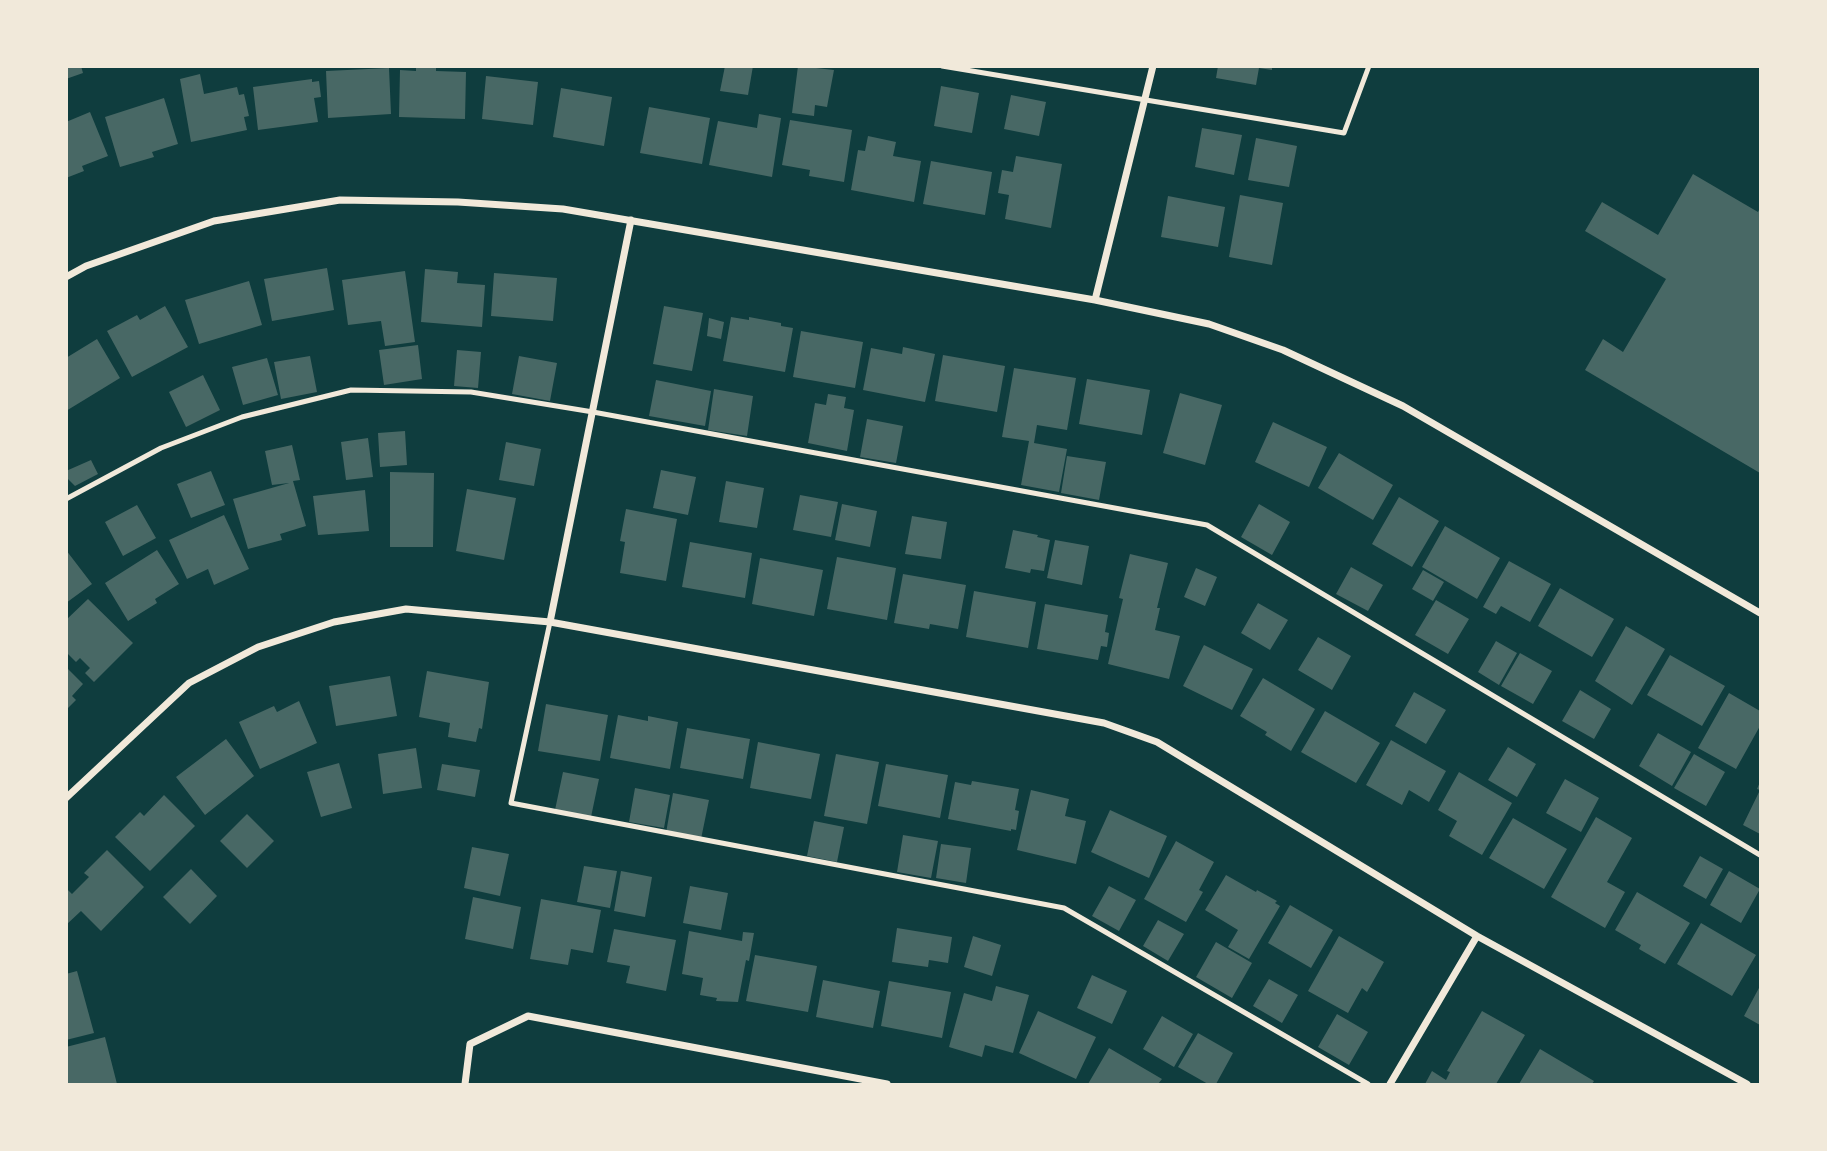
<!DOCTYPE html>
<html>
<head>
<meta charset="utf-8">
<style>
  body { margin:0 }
  #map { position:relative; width:1827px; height:1151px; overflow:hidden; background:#0f3d3e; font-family:"Varela Round",sans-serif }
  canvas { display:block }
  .frame { position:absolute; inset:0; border:68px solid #f1e9da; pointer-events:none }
</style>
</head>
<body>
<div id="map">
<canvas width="1827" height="1151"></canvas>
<div class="frame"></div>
</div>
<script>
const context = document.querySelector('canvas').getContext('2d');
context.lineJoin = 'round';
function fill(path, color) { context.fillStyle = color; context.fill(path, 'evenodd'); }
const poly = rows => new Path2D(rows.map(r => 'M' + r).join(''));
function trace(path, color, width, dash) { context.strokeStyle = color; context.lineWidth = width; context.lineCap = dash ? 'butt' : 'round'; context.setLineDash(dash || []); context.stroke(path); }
fill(poly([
  [66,66,81,66,83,73,66,79],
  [416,66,436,66,436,71,466,72,465,119,399,117,400,70,416,71],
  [725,66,753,66,748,95,720,91],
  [798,66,834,70,827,107,815,105,814,116,792,113],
  [1218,66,1272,66,1272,70,1259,68,1256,85,1216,78],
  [389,68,391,114,328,118,326,71],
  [200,74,204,94,237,87,239,95,244,94,249,116,244,117,247,130,191,142,180,79],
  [486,76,538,82,533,125,482,119],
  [312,79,312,82,319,81,321,97,314,98,318,122,258,130,253,87],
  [941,86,979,93,972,133,934,126],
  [561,88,612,97,604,146,553,137],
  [1011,95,1046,102,1039,136,1004,129],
  [164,98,178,144,152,152,154,157,120,167,105,117],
  [649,107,710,118,702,164,640,153],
  [90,112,108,156,82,166,84,171,66,178,66,122],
  [759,114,781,118,772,177,709,165,718,121,757,128],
  [790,120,852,130,844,182,809,176,810,170,782,165],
  [1202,128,1242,135,1234,175,1195,167],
  [868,136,896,142,893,156,921,161,914,202,851,190,858,150,865,151],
  [1256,138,1297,146,1289,187,1248,180],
  [1016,156,1062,164,1051,228,1005,219,1009,195,998,193,1002,170,1013,172],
  [931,161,992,172,985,215,923,204],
  [1693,174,1758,212,1760,208,1760,473,1585,370,1603,339,1623,352,1666,279,1585,231,1602,202,1658,235],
  [1240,195,1283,203,1272,265,1229,257],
  [1168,196,1225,207,1218,247,1161,237],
  [327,268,334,310,272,321,264,279],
  [425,269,458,272,457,283,485,285,482,327,421,322],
  [405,271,415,342,385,346,381,321,348,325,342,280],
  [494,273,557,278,553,321,491,316],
  [249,281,262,325,199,344,185,300],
  [165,306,188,347,132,377,107,331,137,315,140,320],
  [664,306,703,313,692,371,653,364],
  [731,317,749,320,749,317,781,323,781,326,793,328,785,372,723,361],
  [709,318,724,322,721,339,707,336],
  [801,331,863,342,855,388,793,377],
  [97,339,120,378,66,411,66,358],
  [418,345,422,379,384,385,379,350],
  [903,347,935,354,925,402,863,390,871,348,902,354],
  [457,350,481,352,478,388,454,386],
  [943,355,1005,366,997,412,935,401],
  [310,356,317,392,281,399,274,362],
  [519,356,557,363,550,401,512,394],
  [267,358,278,395,243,405,232,367],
  [1014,368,1076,378,1067,430,1037,425,1034,443,1067,449,1059,492,1021,485,1029,441,1002,437],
  [203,375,220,410,186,427,169,392],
  [1087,379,1150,390,1142,435,1079,424],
  [656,380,711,391,705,426,649,416],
  [714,389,753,396,747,436,708,430],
  [1180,393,1222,405,1205,465,1163,453],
  [828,394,846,397,844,408,854,410,847,451,808,443,815,403,826,405],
  [867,419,903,426,896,463,860,457],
  [1273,422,1327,447,1309,487,1255,462],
  [405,431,407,465,380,467,378,433],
  [368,438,373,477,346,480,341,442],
  [506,442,541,449,534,486,499,480],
  [292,445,300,480,293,481,306,526,280,534,282,540,248,549,233,499,289,483,272,485,265,451],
  [1339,453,1393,485,1373,520,1318,488],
  [1067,456,1106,462,1099,500,1061,493],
  [91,460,98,474,75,486,66,477,66,471],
  [661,470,696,477,688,515,653,508],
  [211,471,225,505,191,518,177,484],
  [390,472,434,473,433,547,390,547],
  [726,481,764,488,757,528,719,522],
  [467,489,516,498,504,560,456,551],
  [365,490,369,531,318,535,313,496],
  [800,495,838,502,831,537,793,530],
  [1399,497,1439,521,1412,567,1372,544],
  [842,504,877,511,870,547,835,540],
  [1259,504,1290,522,1272,555,1241,537],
  [137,505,156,538,123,556,105,522],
  [626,509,677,519,666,581,620,573,625,542,620,541],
  [224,515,249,569,214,585,208,569,187,579,169,540],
  [912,516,947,522,941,559,905,554],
  [1445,526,1500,558,1477,599,1422,567],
  [1013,530,1038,535,1037,537,1050,540,1044,571,1031,569,1030,573,1005,568],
  [1055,540,1089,546,1082,585,1047,578],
  [690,542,752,553,745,598,682,587],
  [66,550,92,584,66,603],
  [157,550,179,584,155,599,157,603,128,621,105,583],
  [1130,554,1168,563,1157,608,1160,608,1155,630,1180,636,1169,679,1108,664,1123,599,1119,598],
  [837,557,896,568,887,620,827,609],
  [760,558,823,570,814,616,752,604],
  [1509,561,1551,584,1530,622,1501,606,1496,614,1483,607],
  [1351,567,1383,585,1368,611,1336,594],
  [1196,568,1217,577,1205,606,1184,597],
  [1423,570,1444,582,1433,601,1412,589],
  [903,574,966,585,958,629,930,624,929,629,894,623],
  [1560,588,1614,619,1592,657,1538,626],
  [974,591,1036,602,1028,648,966,637],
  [88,599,133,643,94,682,85,673,90,668,80,658,76,662,66,652,66,620],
  [1436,600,1469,619,1448,654,1415,635],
  [1258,603,1288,620,1270,650,1241,633],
  [1045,604,1108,615,1105,632,1109,633,1107,647,1101,646,1098,660,1037,649],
  [1626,626,1665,649,1632,705,1595,681],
  [1318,637,1351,656,1332,690,1298,670],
  [1496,641,1517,653,1499,685,1478,672],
  [1204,645,1253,669,1232,710,1183,686],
  [1520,653,1552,671,1533,704,1501,686],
  [1670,655,1725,686,1702,726,1647,695],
  [66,667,83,684,72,696,76,700,66,710],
  [427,671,489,682,482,729,479,728,476,742,448,737,450,723,419,717],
  [390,676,397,716,336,726,329,686],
  [1263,678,1315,709,1291,751,1265,735,1267,732,1240,716],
  [1580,690,1611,709,1594,739,1562,721],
  [1414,692,1446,710,1426,744,1395,726],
  [1729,693,1760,711,1760,726,1736,769,1698,748],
  [299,701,317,743,260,769,239,722,274,706,277,712],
  [546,704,608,715,600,761,538,751],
  [1325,711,1380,743,1356,783,1301,752],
  [618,715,648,721,648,716,678,722,670,769,610,758],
  [687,728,750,739,743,779,680,768],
  [1658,733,1691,752,1672,786,1639,766],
  [226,739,254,776,205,815,176,777],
  [1391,740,1446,771,1429,802,1409,790,1402,805,1366,785],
  [758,742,820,754,811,799,750,788],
  [1508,747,1536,764,1517,797,1488,780],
  [416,748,422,788,383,794,378,754],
  [836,754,879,762,867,824,824,816],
  [1694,754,1725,772,1706,806,1674,788],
  [339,763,352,808,321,817,307,772],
  [442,764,480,770,475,797,437,790],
  [886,764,948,775,940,818,878,806],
  [563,772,599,779,591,817,555,810],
  [1459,772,1512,803,1482,855,1449,836,1457,821,1438,810],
  [1565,779,1599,798,1581,832,1546,813],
  [972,781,1019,789,1015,810,1019,811,1016,830,1011,829,1011,831,948,819,955,782,971,785],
  [1760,782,1760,834,1743,825,1760,790,1757,789],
  [635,788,670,795,664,828,629,822],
  [1031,790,1069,799,1065,816,1086,821,1076,864,1017,850],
  [673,793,709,800,701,839,666,833],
  [164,795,195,826,150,871,115,837,140,812,144,816],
  [1110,810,1167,836,1149,878,1091,852],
  [247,814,274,841,247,868,220,841],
  [1596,817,1632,838,1607,882,1625,892,1605,928,1551,897],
  [1513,818,1567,849,1544,889,1489,858],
  [814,821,844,827,837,862,807,856],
  [903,835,938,841,931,878,897,872],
  [1176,841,1214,862,1199,890,1203,892,1186,922,1144,899],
  [941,844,971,848,966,883,936,878],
  [472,847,509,854,500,896,464,888],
  [107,850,144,887,101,931,81,911,66,925,66,888,72,894,89,877,84,873],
  [1700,856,1723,869,1706,899,1683,886],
  [584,866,617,871,610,908,577,902],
  [191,869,217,896,190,924,163,897],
  [621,871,652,877,645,917,614,911],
  [1729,871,1760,889,1741,923,1710,905],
  [1226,875,1256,892,1257,890,1277,901,1275,903,1280,906,1249,959,1228,947,1238,930,1205,910],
  [690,886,728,893,721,930,683,923],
  [1109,886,1136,900,1119,931,1092,916],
  [1637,892,1690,923,1665,964,1639,949,1641,945,1615,930],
  [473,897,521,907,513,949,465,939],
  [541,899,601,910,593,953,571,949,568,965,530,959],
  [1290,905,1333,930,1311,968,1268,943],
  [1158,920,1184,934,1168,961,1143,946],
  [1701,923,1756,955,1732,996,1677,964],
  [897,928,952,937,948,963,929,960,928,967,892,962],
  [614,929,676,940,666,991,626,983,630,966,607,962],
  [689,931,742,941,743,932,754,933,749,961,746,960,738,1002,716,1001,717,998,700,995,703,978,682,974],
  [973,936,1001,945,992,976,964,967],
  [1339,936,1384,962,1367,992,1362,988,1348,1013,1308,991],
  [1216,942,1252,963,1232,998,1196,977],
  [755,955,817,966,808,1012,746,1001],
  [77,971,94,1033,66,1040,66,974],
  [1092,975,1127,991,1112,1024,1077,1008],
  [1269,979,1298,995,1282,1023,1253,1006],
  [823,980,880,991,873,1028,816,1017],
  [889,981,951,992,942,1038,881,1026],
  [996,986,1029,995,1013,1053,985,1045,982,1057,949,1047,964,993,992,1001],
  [1760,986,1760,1025,1744,1016],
  [1038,1011,1096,1037,1076,1079,1019,1053],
  [1482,1011,1525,1035,1496,1084,1425,1084,1432,1071,1446,1080,1450,1072,1447,1071],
  [1337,1014,1368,1032,1349,1065,1318,1047],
  [1162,1016,1193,1034,1174,1067,1143,1049],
  [1198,1033,1233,1053,1216,1084,1208,1084,1178,1067],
  [105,1037,117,1084,66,1084,66,1047],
  [1109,1048,1162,1079,1158,1084,1088,1084],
  [1540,1049,1594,1081,1592,1084,1519,1084]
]), '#486865');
trace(poly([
  [942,66,1344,133,1369,66],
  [66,499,161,448,242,417,351,390,471,392,593,412,1207,525,1760,855],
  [550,622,511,803,1064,908,1368,1084]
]), '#f1e9da', 5);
trace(poly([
  [66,277,86,266,214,221,340,200,458,202,563,209,1095,300,1209,324,1283,350,1403,406,1760,613],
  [1095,300,1153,66],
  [550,622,631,220],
  [66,798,189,683,258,647,334,622,406,609,550,622,1104,723,1157,742,1477,936,1747,1084],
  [465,1084,470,1044,528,1016,887,1084],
  [1390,1084,1477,936]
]), '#f1e9da', 7);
</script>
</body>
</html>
